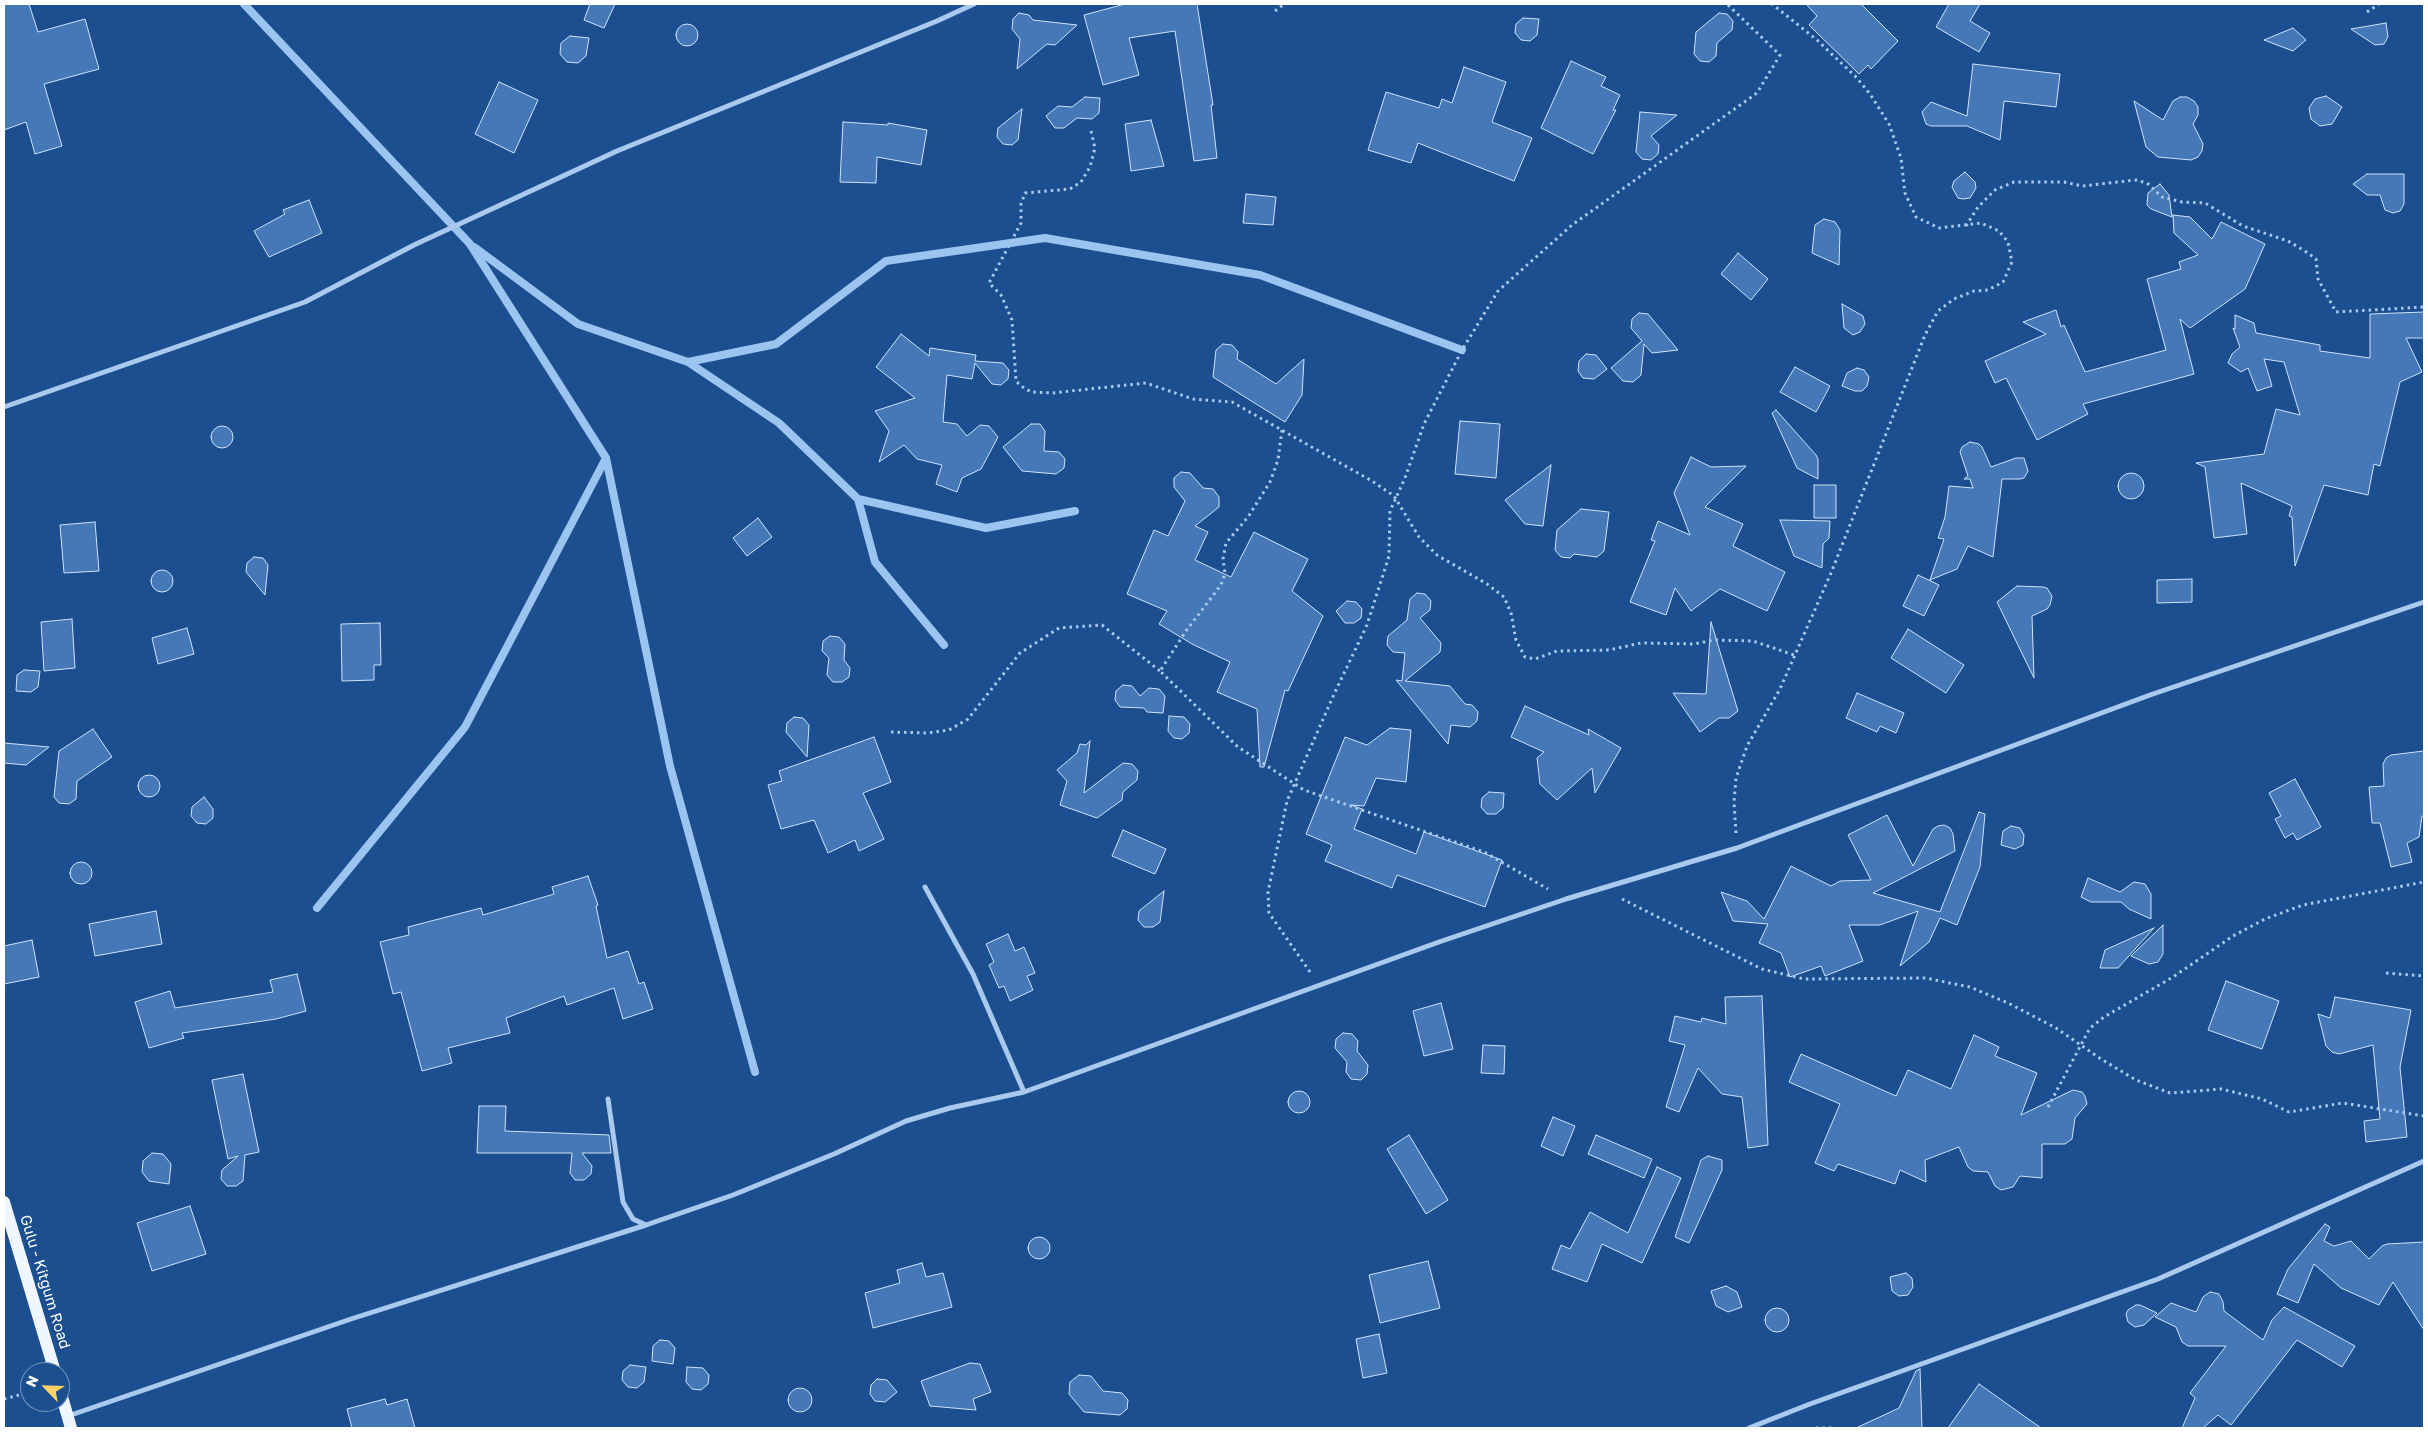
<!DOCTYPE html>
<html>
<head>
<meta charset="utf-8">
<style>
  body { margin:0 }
  #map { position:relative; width:2428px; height:1432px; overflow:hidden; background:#1b4f8f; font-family:"Golos Text",sans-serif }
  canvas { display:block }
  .frame { position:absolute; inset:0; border:5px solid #fff; pointer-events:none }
  .north { position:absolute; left:20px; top:1362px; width:50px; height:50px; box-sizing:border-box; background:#1b4f8f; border:1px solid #7695bc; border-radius:50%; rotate:294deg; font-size:14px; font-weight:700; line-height:20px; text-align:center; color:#fff }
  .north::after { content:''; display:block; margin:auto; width:18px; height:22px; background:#ffd166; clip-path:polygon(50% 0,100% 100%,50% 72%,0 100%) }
</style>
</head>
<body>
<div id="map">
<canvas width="2428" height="1432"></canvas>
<div class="frame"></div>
<div class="north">N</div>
</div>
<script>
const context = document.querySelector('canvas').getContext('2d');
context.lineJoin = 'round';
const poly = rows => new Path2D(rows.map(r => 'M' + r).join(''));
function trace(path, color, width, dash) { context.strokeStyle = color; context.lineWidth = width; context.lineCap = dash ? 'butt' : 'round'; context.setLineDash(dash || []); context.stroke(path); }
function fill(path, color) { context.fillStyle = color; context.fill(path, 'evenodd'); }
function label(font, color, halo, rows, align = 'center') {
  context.font = font + ' "Golos Text",sans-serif'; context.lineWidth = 4.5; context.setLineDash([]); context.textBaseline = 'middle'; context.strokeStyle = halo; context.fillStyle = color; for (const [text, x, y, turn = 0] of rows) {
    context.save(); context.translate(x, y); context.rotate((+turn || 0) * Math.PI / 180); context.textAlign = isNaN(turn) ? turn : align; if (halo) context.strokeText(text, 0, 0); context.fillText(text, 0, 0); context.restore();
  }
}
trace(poly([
  [244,4,470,244,606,458,670,766,755,1072],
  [474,247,578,324,688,362,776,344,886,261,1045,238,1260,275,1462,350],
  [688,362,779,423,858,499,875,562,944,645],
  [858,499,986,528,1075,511],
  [317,908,465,727,606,458]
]), '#9cc4f0', 8);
const building = poly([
  [4,4,29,4,38,32,85,19,99,69,44,84,62,146,35,154,26,122,4,130,4,4],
  [590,4,615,4,604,28,584,20,590,4],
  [1125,4,1197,4,1213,105,1211,105,1217,158,1194,161,1175,31,1129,38,1139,75,1103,85,1084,15,1125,4],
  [1806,4,1861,4,1898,41,1871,69,1868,65,1859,74,1809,25,1817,16,1806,4],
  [1949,4,1980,4,1970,21,1990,33,1979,52,1936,27,1949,4],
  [1019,13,1029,15,1033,20,1077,25,1055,45,1047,44,1017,69,1020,39,1012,29,1013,19,1019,13],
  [1719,13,1727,14,1733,21,1732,30,1717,43,1716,56,1709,62,1700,61,1694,54,1696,32,1719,13],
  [1523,18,1539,19,1537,35,1530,41,1521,40,1515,33,1516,24,1523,18],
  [2386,23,2388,37,2384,44,2375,45,2351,29,2386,23],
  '676 35a11 11 0 1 1 22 0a11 11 0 1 1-22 0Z',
  [2293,28,2306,40,2293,51,2264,40,2293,28],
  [570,36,589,38,586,56,578,63,567,62,560,54,561,43,570,36],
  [1571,61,1606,77,1601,86,1620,95,1613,110,1616,110,1593,154,1541,128,1571,61],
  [1973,64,2060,74,2056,107,2004,101,2000,140,1967,126,1931,126,1926,124,1922,112,1931,102,1967,116,1973,64],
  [1464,67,1506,82,1492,122,1532,138,1514,181,1418,143,1411,163,1368,150,1386,92,1439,108,1442,99,1452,103,1464,67],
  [499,82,538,100,514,153,475,134,499,82],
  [2326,96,2342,107,2332,124,2320,126,2311,119,2309,108,2315,99,2326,96],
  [1085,97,1100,98,1099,113,1092,119,1077,118,1064,128,1055,128,1046,116,1058,106,1072,107,1085,97],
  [2180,97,2187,97,2194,101,2198,107,2198,115,2193,124,2203,144,2202,151,2198,157,2191,160,2158,157,2146,147,2134,101,2163,120,2173,101,2180,97],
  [1022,109,1018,140,1012,145,1003,144,997,137,998,128,1022,109],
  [1640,112,1677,115,1651,136,1659,145,1658,154,1651,160,1642,159,1636,152,1640,112],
  [1151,120,1164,166,1131,171,1125,124,1151,120],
  [843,122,888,125,888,123,927,130,921,165,877,157,876,183,840,182,843,122],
  [1965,172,1975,182,1976,188,1970,198,1963,199,1958,198,1952,187,1954,181,1965,172],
  [2367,174,2404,174,2404,204,2400,211,2393,213,2385,210,2380,195,2367,195,2353,184,2367,174],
  [2160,184,2169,195,2172,217,2151,209,2147,205,2148,193,2160,184],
  [1246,194,1276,197,1273,225,1243,223,1246,194],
  [309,200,322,233,269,257,254,231,285,214,283,210,309,200],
  [2173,215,2190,217,2212,239,2221,222,2265,244,2245,289,2190,328,2180,319,2194,374,2083,404,2088,414,2037,440,2006,378,1995,383,1985,361,2046,334,2023,322,2056,310,2061,327,2064,325,2085,372,2166,350,2147,279,2181,269,2179,262,2198,255,2174,233,2173,215],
  [1824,219,1835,222,1840,230,1839,265,1812,253,1815,225,1824,219],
  [1738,253,1768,279,1751,300,1721,274,1738,253],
  [1842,304,1863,316,1865,324,1860,332,1853,335,1844,328,1842,304],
  [2424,312,2424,338,2406,338,2422,372,2400,382,2380,466,2374,464,2368,495,2324,485,2295,566,2292,517,2289,516,2292,506,2241,483,2247,534,2214,538,2205,467,2196,463,2264,454,2276,409,2300,415,2284,362,2264,359,2272,386,2257,391,2248,368,2241,372,2228,363,2232,354,2240,347,2233,328,2235,329,2235,315,2254,323,2256,333,2320,345,2320,351,2370,358,2370,314,2424,312],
  [1639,313,1648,314,1678,350,1652,353,1644,344,1641,375,1633,382,1623,381,1611,368,1642,341,1631,328,1632,319,1639,313],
  [901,334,929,356,930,348,976,355,975,361,1003,363,1009,370,1008,379,1001,385,992,384,975,363,972,379,947,375,943,422,957,424,967,436,980,425,989,426,998,437,981,469,962,478,957,492,936,484,942,465,917,459,904,445,879,462,889,431,875,411,915,398,876,367,901,334],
  [1223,344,1232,345,1238,352,1237,359,1276,384,1304,359,1302,395,1285,422,1213,377,1216,350,1223,344],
  [1586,354,1596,355,1607,369,1594,379,1583,378,1578,371,1579,361,1586,354],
  [1795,367,1830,386,1816,412,1780,392,1795,367],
  [1857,368,1864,370,1869,377,1867,386,1862,391,1855,391,1842,386,1847,373,1857,368],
  [1776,410,1816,455,1818,459,1818,479,1797,468,1772,413,1776,410],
  [1460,421,1500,424,1496,478,1455,474,1460,421],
  [1031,424,1040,424,1045,431,1044,451,1059,452,1065,459,1064,468,1056,474,1022,471,1003,447,1031,424],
  '211 437a11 11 0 1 1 22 0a11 11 0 1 1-22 0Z',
  [1970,442,1979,444,1982,447,1991,467,2016,458,2024,458,2028,471,2024,478,2020,479,2002,479,1993,557,1968,546,1957,569,1930,580,1944,539,1938,538,1945,517,1949,486,1973,488,1970,479,1964,479,1968,476,1960,452,1962,447,1970,442],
  [1691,457,1711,467,1746,466,1705,507,1743,524,1733,546,1785,572,1767,611,1720,589,1691,611,1675,588,1666,615,1630,602,1655,541,1651,540,1658,521,1690,535,1674,493,1691,457],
  [1551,465,1543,526,1525,524,1505,500,1551,465],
  [1181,472,1190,473,1203,488,1213,489,1219,497,1219,507,1195,526,1208,532,1195,560,1231,577,1254,532,1308,559,1292,591,1323,616,1288,691,1285,690,1264,767,1260,767,1257,709,1217,692,1230,662,1192,644,1159,624,1167,611,1127,594,1154,530,1168,536,1185,501,1174,487,1174,478,1181,472],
  '2118 486a13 13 0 1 1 26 0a13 13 0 1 1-26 0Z',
  [1814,485,1836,485,1836,518,1814,518,1814,485],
  [1581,509,1609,512,1604,551,1597,557,1574,554,1570,558,1561,557,1555,550,1557,530,1581,509],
  [758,518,772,537,747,556,733,538,758,518],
  [1780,520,1830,521,1829,538,1823,544,1822,568,1794,556,1780,520],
  [95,522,99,571,64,573,60,525,95,522],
  [254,557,263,558,268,565,265,595,246,572,247,563,254,557],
  '151 581a11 11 0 1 1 22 0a11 11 0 1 1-22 0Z',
  [1918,575,1939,585,1924,616,1903,606,1918,575],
  [2192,579,2192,602,2157,603,2157,580,2192,579],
  [2017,586,2043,587,2047,588,2052,596,2050,605,2047,609,2032,616,2034,678,1997,602,2017,586],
  [1417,593,1425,594,1431,601,1430,610,1420,618,1441,643,1440,652,1405,681,1450,686,1465,704,1472,705,1478,712,1477,721,1470,727,1451,725,1448,744,1396,680,1402,681,1405,653,1393,652,1387,645,1388,636,1407,620,1410,599,1417,593],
  [1347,601,1356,602,1362,609,1361,618,1354,623,1345,623,1336,611,1347,601],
  [72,619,75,668,44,671,41,622,72,619],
  [1711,622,1738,711,1729,718,1719,718,1700,732,1673,693,1706,694,1711,622],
  [380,623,381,665,374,665,374,680,342,681,341,624,380,623],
  [187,628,194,654,158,664,152,638,187,628],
  [1908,629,1964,665,1946,693,1891,658,1908,629],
  [830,636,839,637,845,644,844,660,850,668,849,677,842,682,833,682,827,675,829,658,822,651,823,641,830,636],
  [24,670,40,671,38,687,31,692,16,691,17,675,24,670],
  [1123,685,1132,686,1140,696,1149,688,1159,689,1165,696,1163,713,1147,712,1144,708,1120,707,1115,700,1116,691,1123,685],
  [1857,693,1904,713,1896,733,1880,726,1877,732,1846,718,1857,693],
  [1525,706,1589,735,1588,729,1621,748,1595,793,1592,768,1557,800,1540,784,1537,758,1544,752,1511,737,1525,706],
  [1169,716,1184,717,1190,724,1189,733,1182,739,1174,738,1168,731,1169,716],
  [794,717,803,718,809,725,807,757,786,732,787,723,794,717],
  [1390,728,1411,730,1406,782,1376,778,1364,806,1351,805,1362,809,1354,829,1416,854,1424,832,1502,860,1485,907,1397,875,1392,888,1325,861,1332,845,1306,834,1345,737,1367,745,1390,728],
  [93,729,112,757,77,781,76,799,69,804,59,803,54,797,59,751,93,729],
  [874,737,891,782,863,793,884,839,859,851,855,840,828,853,814,820,781,829,768,785,782,781,779,771,874,737],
  [1090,741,1084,793,1123,763,1132,764,1138,771,1137,780,1123,792,1122,800,1097,818,1060,805,1067,781,1057,770,1077,753,1080,744,1086,745,1090,741],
  [4,743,49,747,26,765,4,763,4,743],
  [2424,751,2424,816,2422,816,2419,837,2407,843,2412,862,2391,867,2380,823,2372,823,2369,787,2384,786,2383,764,2386,758,2391,755,2424,751],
  '138 786a11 11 0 1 1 22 0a11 11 0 1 1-22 0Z',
  [2295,779,2321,827,2297,840,2293,833,2285,838,2275,819,2281,816,2269,793,2295,779],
  [1489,792,1504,793,1503,808,1496,814,1487,814,1481,807,1482,798,1489,792],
  [204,797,213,809,213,818,206,824,197,823,191,816,192,807,204,797],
  [1979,812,1985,814,1980,867,1957,925,1940,918,1929,942,1900,966,1918,911,1880,925,1849,925,1863,961,1825,976,1821,966,1790,977,1781,953,1759,943,1768,924,1733,921,1721,892,1747,901,1764,919,1791,866,1831,886,1840,881,1871,880,1848,835,1887,815,1913,866,1933,829,1938,826,1944,825,1950,828,1953,834,1955,851,1873,893,1940,912,1979,812],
  [2011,826,2020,828,2024,835,2023,845,2015,849,2001,845,2003,831,2011,826],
  [1123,830,1166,849,1155,874,1112,856,1123,830],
  '70 873a11 11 0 1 1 22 0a11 11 0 1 1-22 0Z',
  [588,876,598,905,596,906,607,958,628,951,639,984,644,982,653,1009,623,1019,614,988,567,1005,564,996,506,1018,510,1033,448,1048,452,1063,422,1071,401,992,393,994,380,942,409,935,408,927,481,908,483,915,554,894,552,887,588,876],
  [2088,878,2120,892,2134,882,2145,884,2151,894,2151,919,2129,909,2121,902,2091,902,2081,897,2088,878],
  [1164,891,1160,922,1153,927,1144,927,1138,920,1139,911,1164,891],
  [156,911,162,944,95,956,89,924,156,911],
  [2163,925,2163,954,2158,962,2149,964,2131,956,2163,925],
  [2154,928,2118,968,2100,968,2105,950,2154,928],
  [1008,934,1015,951,1024,947,1035,973,1027,976,1033,990,1010,1001,1004,986,999,988,989,965,994,962,986,944,1008,934],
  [32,940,39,977,4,984,4,946,32,940],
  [297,974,306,1011,276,1019,182,1033,184,1038,149,1048,135,1002,170,991,175,1008,273,992,270,980,297,974],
  [2226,981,2279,1001,2262,1049,2208,1030,2226,981],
  [1762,996,1768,1145,1748,1148,1742,1097,1722,1094,1698,1068,1679,1112,1666,1107,1685,1045,1669,1041,1675,1016,1701,1022,1702,1018,1726,1024,1725,997,1762,996],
  [2335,997,2411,1010,2400,1067,2407,1137,2366,1142,2364,1121,2380,1119,2373,1045,2339,1054,2332,1052,2326,1046,2318,1014,2330,1018,2335,997],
  [1441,1003,1453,1049,1424,1056,1413,1011,1441,1003],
  [1343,1033,1352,1034,1358,1041,1357,1051,1368,1065,1367,1074,1361,1080,1351,1079,1346,1072,1347,1062,1335,1048,1336,1039,1343,1033],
  [1974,1035,1999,1047,1995,1056,2037,1073,2021,1115,2073,1090,2082,1092,2085,1096,2087,1104,2075,1118,2072,1139,2065,1144,2042,1144,2042,1178,2020,1176,2013,1187,2001,1190,1995,1186,1988,1172,1973,1171,1968,1167,1959,1147,1925,1160,1926,1182,1900,1170,1895,1184,1838,1164,1834,1171,1815,1163,1840,1104,1789,1082,1801,1054,1896,1096,1908,1070,1951,1089,1974,1035],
  [1483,1045,1505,1046,1504,1074,1481,1073,1483,1045],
  [243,1074,259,1152,245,1155,243,1181,236,1186,227,1186,221,1179,222,1170,238,1156,228,1159,212,1080,243,1074],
  '1288 1102a11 11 0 1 1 22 0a11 11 0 1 1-22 0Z',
  [479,1106,506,1106,505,1131,609,1135,611,1153,582,1153,592,1166,591,1174,584,1180,575,1180,570,1173,572,1153,477,1153,479,1106],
  [1553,1117,1575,1126,1563,1156,1541,1146,1553,1117],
  [1409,1135,1448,1200,1426,1214,1387,1149,1409,1135],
  [1596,1135,1652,1159,1644,1178,1588,1154,1596,1135],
  [152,1153,163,1154,171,1164,169,1184,149,1181,142,1172,143,1161,152,1153],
  [1708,1156,1722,1160,1722,1170,1689,1243,1675,1237,1701,1160,1708,1156],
  [1657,1167,1681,1178,1642,1263,1602,1244,1587,1282,1552,1269,1561,1245,1570,1249,1590,1212,1628,1233,1657,1167],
  [190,1206,206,1254,152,1271,137,1223,190,1206],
  [2325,1224,2330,1227,2324,1241,2334,1246,2351,1241,2369,1259,2382,1246,2387,1244,2424,1242,2424,1330,2393,1282,2379,1305,2341,1288,2314,1264,2298,1303,2277,1294,2288,1269,2325,1224],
  '1028 1248a11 11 0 1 1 22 0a11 11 0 1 1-22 0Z',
  [1428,1261,1440,1308,1380,1323,1369,1275,1428,1261],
  [922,1263,926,1277,943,1273,952,1307,873,1328,865,1293,900,1283,897,1270,922,1263],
  [1906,1273,1912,1278,1913,1287,1908,1295,1899,1296,1892,1291,1890,1277,1906,1273],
  [1726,1286,1737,1292,1742,1307,1728,1312,1716,1306,1711,1291,1726,1286],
  [2210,1292,2219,1294,2223,1302,2224,1311,2263,1340,2272,1320,2284,1307,2355,1346,2342,1367,2297,1340,2231,1425,2218,1415,2203,1428,2182,1428,2195,1398,2190,1393,2226,1346,2188,1346,2182,1342,2176,1327,2155,1317,2171,1303,2196,1312,2203,1297,2210,1292],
  [2136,1305,2140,1305,2157,1313,2144,1325,2135,1327,2128,1322,2126,1314,2128,1310,2136,1305],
  '1765 1320a12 12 0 1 1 24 0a12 12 0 1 1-24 0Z',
  [1379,1334,1387,1373,1363,1378,1356,1339,1379,1334],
  [660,1340,669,1341,675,1348,673,1364,652,1361,653,1346,660,1340],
  [970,1363,980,1364,991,1392,973,1399,976,1410,930,1406,921,1381,970,1363],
  [630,1365,646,1367,644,1382,637,1388,628,1387,622,1380,623,1371,630,1365],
  [687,1367,703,1368,709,1375,708,1384,701,1390,692,1389,686,1382,687,1367],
  [1920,1369,1922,1428,1856,1428,1899,1408,1916,1371,1920,1369],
  [1079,1375,1091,1376,1103,1391,1122,1393,1128,1400,1127,1409,1120,1415,1084,1412,1069,1394,1070,1382,1079,1375],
  [877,1379,887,1380,897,1392,885,1402,875,1401,870,1394,871,1385,877,1379],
  [1979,1384,2041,1428,1948,1428,1979,1384],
  '788 1400a12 12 0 1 1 24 0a12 12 0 1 1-24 0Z',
  [385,1399,387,1405,407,1399,415,1428,352,1428,347,1409,385,1399]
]);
fill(building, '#4478b7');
trace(building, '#cfe3fa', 1);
trace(poly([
  [1275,11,1284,4],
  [2367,12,2379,4],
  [1091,131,1095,148,1090,167,1081,182,1070,189,1025,193,1021,204,1021,223,989,283,1001,295,1012,320,1016,381,1021,386,1031,392,1052,393,1146,383,1193,399,1232,402,1372,481,1394,496,1419,537,1437,555,1487,584,1504,597,1511,613,1516,640,1525,657,1535,659,1557,651,1609,650,1641,643,1694,644,1715,640,1753,641,1794,655],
  [1966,226,1978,207,1995,190,2014,182,2064,182,2082,186,2136,180,2147,183,2162,197,2182,202,2205,203,2243,226,2288,241,2305,251,2316,259,2318,279,2336,312,2424,307],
  [1282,430,1278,460,1270,482,1248,517,1226,543,1223,559,1225,573,1221,585,1186,631,1160,671,1238,747,1304,790,1484,852,1548,889],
  [891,732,928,733,949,730,968,719,1020,653,1059,628,1102,625,1160,671],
  [1736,833,1734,802,1736,778,1747,746,1780,689,1831,573,1925,335,1938,311,1954,299,1974,291,1988,290,2003,282,2012,262,2008,242,1999,231,1981,223,1939,228,1916,217,1905,193,1901,158,1889,124,1870,94,1857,78,1817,40,1772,4],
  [1622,899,1762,969,1804,979,1925,978,1970,987,2008,1003,2056,1028,2101,1059,2136,1080,2170,1093,2221,1089,2262,1099,2289,1112,2343,1103,2424,1116],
  [1310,972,1269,913,1268,892,1287,801,1335,692,1367,625,1389,556,1390,511,1405,478,1424,424,1462,350,1498,291,1572,225,1757,93,1780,55,1727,4],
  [2386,973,2424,976],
  [2048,1107,2090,1028,2104,1017,2173,977,2233,936,2265,919,2303,905,2424,882],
  [4,1399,30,1392],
  [1816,1428,1833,1428]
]), '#a9c9ee', 3, [2.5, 4]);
trace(poly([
  [4,407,305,302,414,245,617,151,937,21,974,4],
  [925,887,973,974,1024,1092],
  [608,1099,623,1202,633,1219,646,1225],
  [68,1416,351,1319,646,1225,733,1195,834,1154,906,1121,950,1108,1024,1092,1439,942,1566,899,1737,848,2150,695,2424,602],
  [1749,1428,1810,1404,2158,1279,2424,1161]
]), '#a9c9ee', 5);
trace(poly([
  [4,1202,55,1372],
  [60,1390,71,1428]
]), '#f0f6ff', 12);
label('15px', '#fff', '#1b4f8f', [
  ["Gulu - Kitgum Road",45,1282,73]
]);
</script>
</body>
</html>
